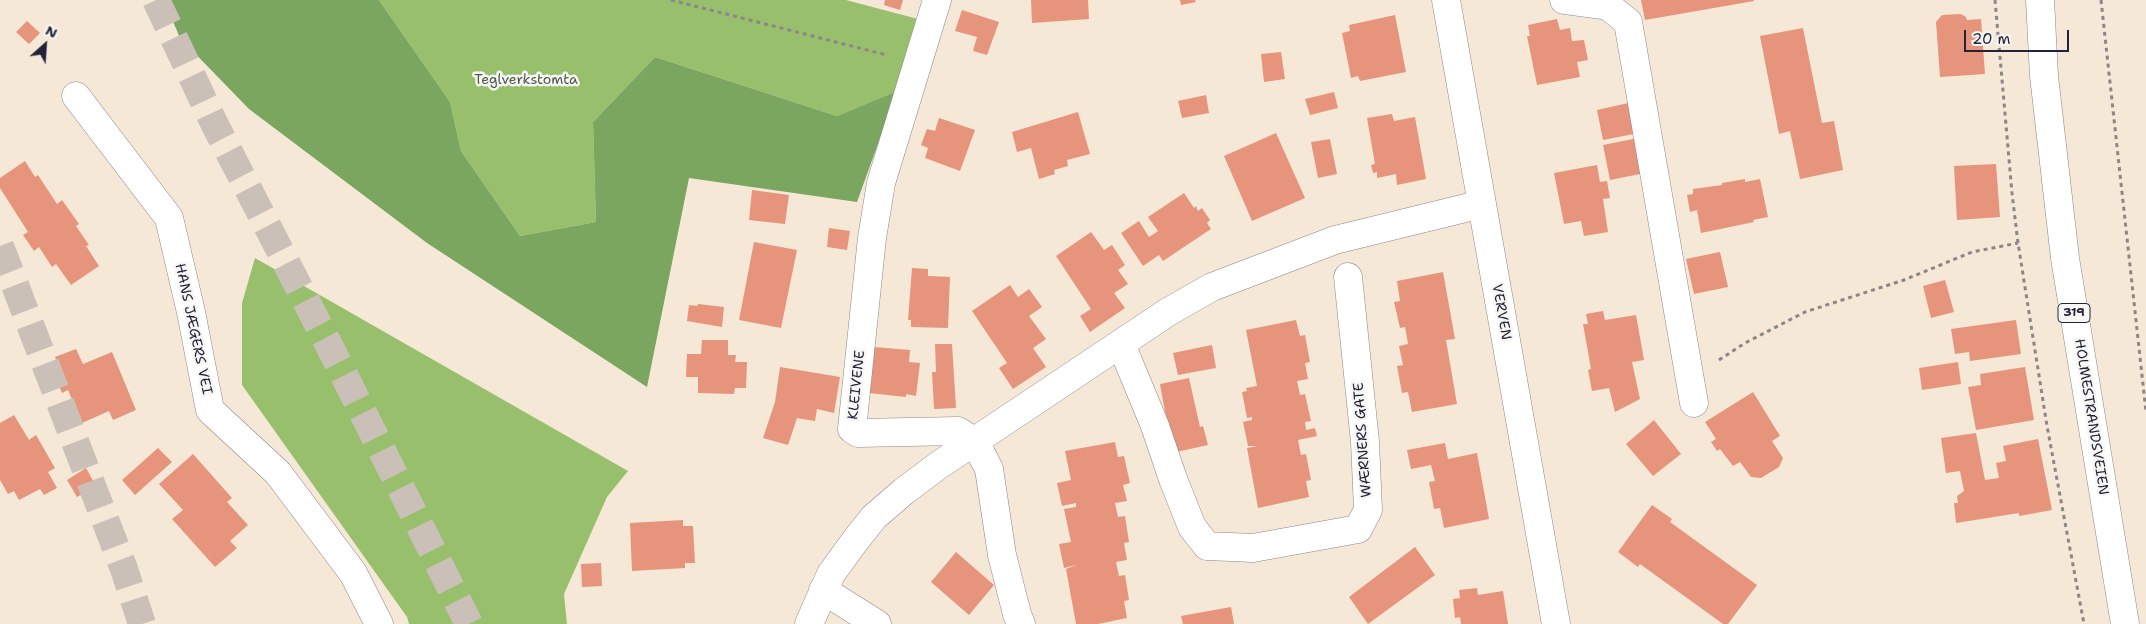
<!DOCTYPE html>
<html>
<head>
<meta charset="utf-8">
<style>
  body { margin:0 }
  #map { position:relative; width:2146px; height:624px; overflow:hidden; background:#f5e8d7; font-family:"Shantell Sans",sans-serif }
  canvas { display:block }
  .north { position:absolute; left:20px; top:20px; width:50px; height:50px; -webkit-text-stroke:4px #f6f6f2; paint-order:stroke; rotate:26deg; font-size:14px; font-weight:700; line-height:20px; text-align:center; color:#22223b }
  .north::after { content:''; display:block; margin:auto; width:18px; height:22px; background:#22223b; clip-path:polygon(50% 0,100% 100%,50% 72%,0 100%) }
  .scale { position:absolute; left:1964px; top:30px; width:105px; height:22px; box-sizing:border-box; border:2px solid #22223b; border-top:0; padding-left:6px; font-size:15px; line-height:18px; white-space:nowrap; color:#22223b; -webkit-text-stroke:4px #f6f6f2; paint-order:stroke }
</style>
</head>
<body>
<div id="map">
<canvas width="2146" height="624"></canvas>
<div class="north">N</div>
<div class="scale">20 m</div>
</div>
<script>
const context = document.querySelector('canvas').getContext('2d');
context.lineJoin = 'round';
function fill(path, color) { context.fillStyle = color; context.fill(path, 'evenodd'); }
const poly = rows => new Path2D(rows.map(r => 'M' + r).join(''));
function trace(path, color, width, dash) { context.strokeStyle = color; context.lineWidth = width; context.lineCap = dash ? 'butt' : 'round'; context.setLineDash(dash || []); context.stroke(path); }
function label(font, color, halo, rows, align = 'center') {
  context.font = font + ' "Shantell Sans",sans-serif'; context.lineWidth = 5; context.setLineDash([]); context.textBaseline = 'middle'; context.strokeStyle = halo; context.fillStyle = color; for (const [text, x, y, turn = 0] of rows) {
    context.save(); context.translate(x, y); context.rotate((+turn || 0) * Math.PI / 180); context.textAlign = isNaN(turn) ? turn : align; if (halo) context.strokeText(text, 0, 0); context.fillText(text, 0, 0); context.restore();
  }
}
fill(poly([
  [379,0,846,0,918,19,897,91,837,116,655,57,593,122,596,222,520,236,461,151,450,102],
  [255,258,628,471,607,497,564,594,567,624,409,624,407,617,242,385,242,303]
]), '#98c06c');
fill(poly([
  [164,0,379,0,450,102,461,151,520,236,596,222,593,122,655,57,837,116,897,91,857,202,689,178,647,387,427,243,249,109,180,38]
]), '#7aa660');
fill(poly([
  [885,0,903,0,900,10,884,5],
  [1031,0,1088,0,1089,19,1032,23],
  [1180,0,1195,0,1196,2,1181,5],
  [1641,0,1754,0,1754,1,1645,20],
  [962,10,999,22,987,55,973,51,977,37,955,31],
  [1961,14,1966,17,1967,20,1981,19,1985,74,1940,77,1936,22,1942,15],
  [1395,15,1406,72,1360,81,1358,76,1351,78,1342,33,1350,31,1349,25],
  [1557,19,1560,30,1570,28,1572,41,1584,40,1588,60,1577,62,1580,77,1537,85,1527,36,1530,36,1528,25],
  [27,21,40,33,29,44,16,32],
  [1803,28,1822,123,1834,121,1843,170,1800,179,1790,131,1779,134,1760,36],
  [1281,52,1285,79,1264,82,1261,54],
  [1334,92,1338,108,1310,115,1305,99],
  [1206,95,1209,113,1182,118,1178,101],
  [1633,102,1639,133,1603,140,1597,110],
  [1078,112,1090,154,1067,160,1068,166,1054,170,1055,174,1039,179,1031,148,1017,152,1012,132],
  [1392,114,1394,121,1415,117,1426,179,1397,185,1396,174,1377,178,1377,172,1373,173,1371,165,1375,164,1367,118],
  [939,118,975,130,960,171,925,158,928,148,921,145,927,129,935,131],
  [1276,133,1305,198,1252,221,1224,156],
  [1638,138,1645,173,1610,180,1603,145],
  [1330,139,1337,174,1318,178,1311,142],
  [25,161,35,177,38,175,57,204,62,200,79,224,76,226,89,245,86,246,99,266,71,285,56,264,52,267,39,247,34,251,23,235,28,232,0,188,0,178],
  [1996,164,2000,217,1957,220,1954,166],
  [1597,165,1600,182,1607,181,1610,198,1603,199,1608,232,1584,236,1581,221,1564,224,1554,173],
  [1745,179,1745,182,1760,179,1768,217,1753,220,1754,222,1701,233,1697,210,1690,212,1687,195,1693,194,1693,189,1722,185,1722,183],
  [752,190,789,195,785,224,749,220],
  [1184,193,1194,208,1196,206,1198,211,1202,208,1210,220,1207,223,1211,229,1163,261,1159,255,1143,266,1121,233,1139,221,1149,237,1158,231,1148,217],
  [829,228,850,231,847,250,827,247],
  [1091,232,1104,250,1112,245,1125,265,1118,270,1128,284,1114,293,1125,308,1090,332,1080,316,1091,309,1056,256],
  [754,242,797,250,781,328,739,320],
  [1720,252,1728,287,1694,294,1686,259],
  [912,268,928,269,928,276,950,277,948,328,911,327,911,320,908,320],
  [1443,272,1455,339,1446,340,1457,404,1412,412,1408,392,1402,393,1397,366,1403,365,1399,346,1408,344,1405,327,1400,328,1394,302,1400,301,1397,281],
  [1945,280,1954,312,1931,318,1923,286],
  [1010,285,1018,297,1029,289,1042,307,1029,316,1046,339,1033,348,1046,367,1013,389,999,368,1007,363,972,311],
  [698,304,724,307,722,327,687,321,689,305,697,306],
  [1603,311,1605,320,1636,315,1644,360,1632,362,1640,399,1615,412,1609,388,1592,391,1588,370,1591,369,1583,324,1588,324,1586,314],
  [1296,320,1300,336,1305,335,1310,362,1305,363,1308,379,1297,381,1300,395,1305,394,1311,421,1305,422,1306,430,1315,428,1317,436,1298,440,1301,455,1306,454,1311,480,1306,481,1309,497,1258,508,1247,448,1258,446,1248,446,1243,422,1252,420,1252,417,1247,418,1242,392,1247,391,1246,388,1257,386,1246,330],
  [2016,320,2021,354,1970,361,1969,352,1955,354,1951,329],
  [702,340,728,340,728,355,736,355,735,362,747,362,746,388,735,388,734,394,698,393,698,377,686,377,687,354,701,354],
  [935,344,952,344,956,408,934,409,932,372,936,372],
  [1212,345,1216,368,1178,375,1173,353],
  [874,347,910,350,909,362,920,363,916,396,906,394,906,397,869,393],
  [76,349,83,364,112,352,136,410,113,420,109,411,82,423,68,390,62,393,55,376,62,373,55,357],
  [1958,362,1961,384,1922,390,1919,368],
  [780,367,840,377,834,413,817,409,815,421,797,418,788,445,763,438,775,402],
  [2025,367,2034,420,1976,430,1968,387,1981,385,1980,374],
  [1189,378,1200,427,1203,426,1208,445,1176,452,1169,434,1160,384],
  [1753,392,1780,436,1772,441,1783,458,1779,467,1761,478,1751,477,1740,462,1733,466,1720,449,1717,451,1711,442,1716,439,1705,422],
  [14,415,29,440,36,435,55,468,48,472,57,488,44,495,40,489,19,500,14,491,8,494,0,480,0,423],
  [1654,420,1681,454,1653,476,1626,444],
  [1976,433,1985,480,1999,478,1996,463,2006,461,2003,446,2038,439,2052,510,2019,516,2019,513,1956,523,1954,503,1958,503,1957,496,1964,491,1960,471,1946,473,1941,438],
  [1115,442,1118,457,1124,456,1130,483,1123,485,1127,501,1115,503,1118,517,1125,516,1129,542,1124,543,1127,560,1116,562,1119,576,1125,575,1129,600,1124,601,1127,618,1098,624,1076,624,1066,569,1076,565,1064,568,1059,544,1071,542,1064,509,1076,507,1076,503,1062,506,1057,483,1071,480,1065,451],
  [1445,443,1448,459,1477,453,1489,519,1444,528,1440,508,1434,509,1429,482,1435,481,1431,465,1411,469,1407,450],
  [158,448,172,462,135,495,122,480],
  [193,454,232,498,227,502,248,525,230,541,237,548,215,567,172,519,183,510,159,484],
  [86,468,96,486,77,497,67,480],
  [1652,505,1672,519,1670,522,1757,585,1728,624,1723,624,1640,564,1638,567,1618,552],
  [683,520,683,526,693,526,695,563,685,563,685,568,632,571,630,523],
  [1415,547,1435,575,1368,624,1349,597],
  [956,552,994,585,969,615,931,582],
  [601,563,602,586,582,587,581,564],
  [1477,588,1478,595,1503,591,1508,624,1461,624,1460,617,1455,618,1453,599,1460,598,1459,590],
  [1231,607,1234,624,1183,624,1181,616]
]), '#e7947c');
trace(poly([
  [156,0,215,125,333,353,469,624],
  [0,246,124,569,142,624]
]), '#cbc0b8', 28, [28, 14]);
const minor = poly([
  [937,0,881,183,872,238,852,429,858,433,958,431,975,442],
  [1446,0,1556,624],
  [1564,0,1608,6,1628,22,1694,403],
  [76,96,169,218,191,312,210,410,278,473,353,573,379,624],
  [1121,344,1155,426,1173,479,1192,527,1207,546,1253,548,1358,529,1368,510,1365,442,1348,277],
  [975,442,989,469,1002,555,1017,614,1021,624],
  [823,590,877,624],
  [809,624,831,574,855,541,874,517,903,492,939,465,1168,312,1212,287,1335,240,1482,204]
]);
const major = poly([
  [2040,0,2044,76,2065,258,2125,624]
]);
trace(minor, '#8c8589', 29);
trace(major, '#8c8589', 29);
trace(poly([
  [671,0,883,54,887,53],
  [1995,0,2012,193,2018,243,2047,426,2084,624],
  [2101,0,2146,412],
  [1719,360,1745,343,1805,312,1904,280,1972,252,2018,243]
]), '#8c8589', 3, [4, 4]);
trace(minor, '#fff', 28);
trace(major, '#fff', 28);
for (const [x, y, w] of [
  [2074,313,32]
]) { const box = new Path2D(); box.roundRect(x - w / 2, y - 9.5, w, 19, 4); context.fillStyle = '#f6f6f2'; context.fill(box); trace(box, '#22223b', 1); }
label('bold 12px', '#22223b', null, [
  ["319",2074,313]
]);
label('14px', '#4b594c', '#f6f6f2', [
  ["Teglverkstomta",526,80]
]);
label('14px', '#22223b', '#f6f6f2', [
  ["VERVEN",1501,312,80],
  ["HANS JÆGERS VEI",193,329,78],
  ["KLEIVENE",857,385,-84],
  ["HOLMESTRANDSVEIEN",2091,417,81],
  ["WÆRNERS GATE",1363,440,-94]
]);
</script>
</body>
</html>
